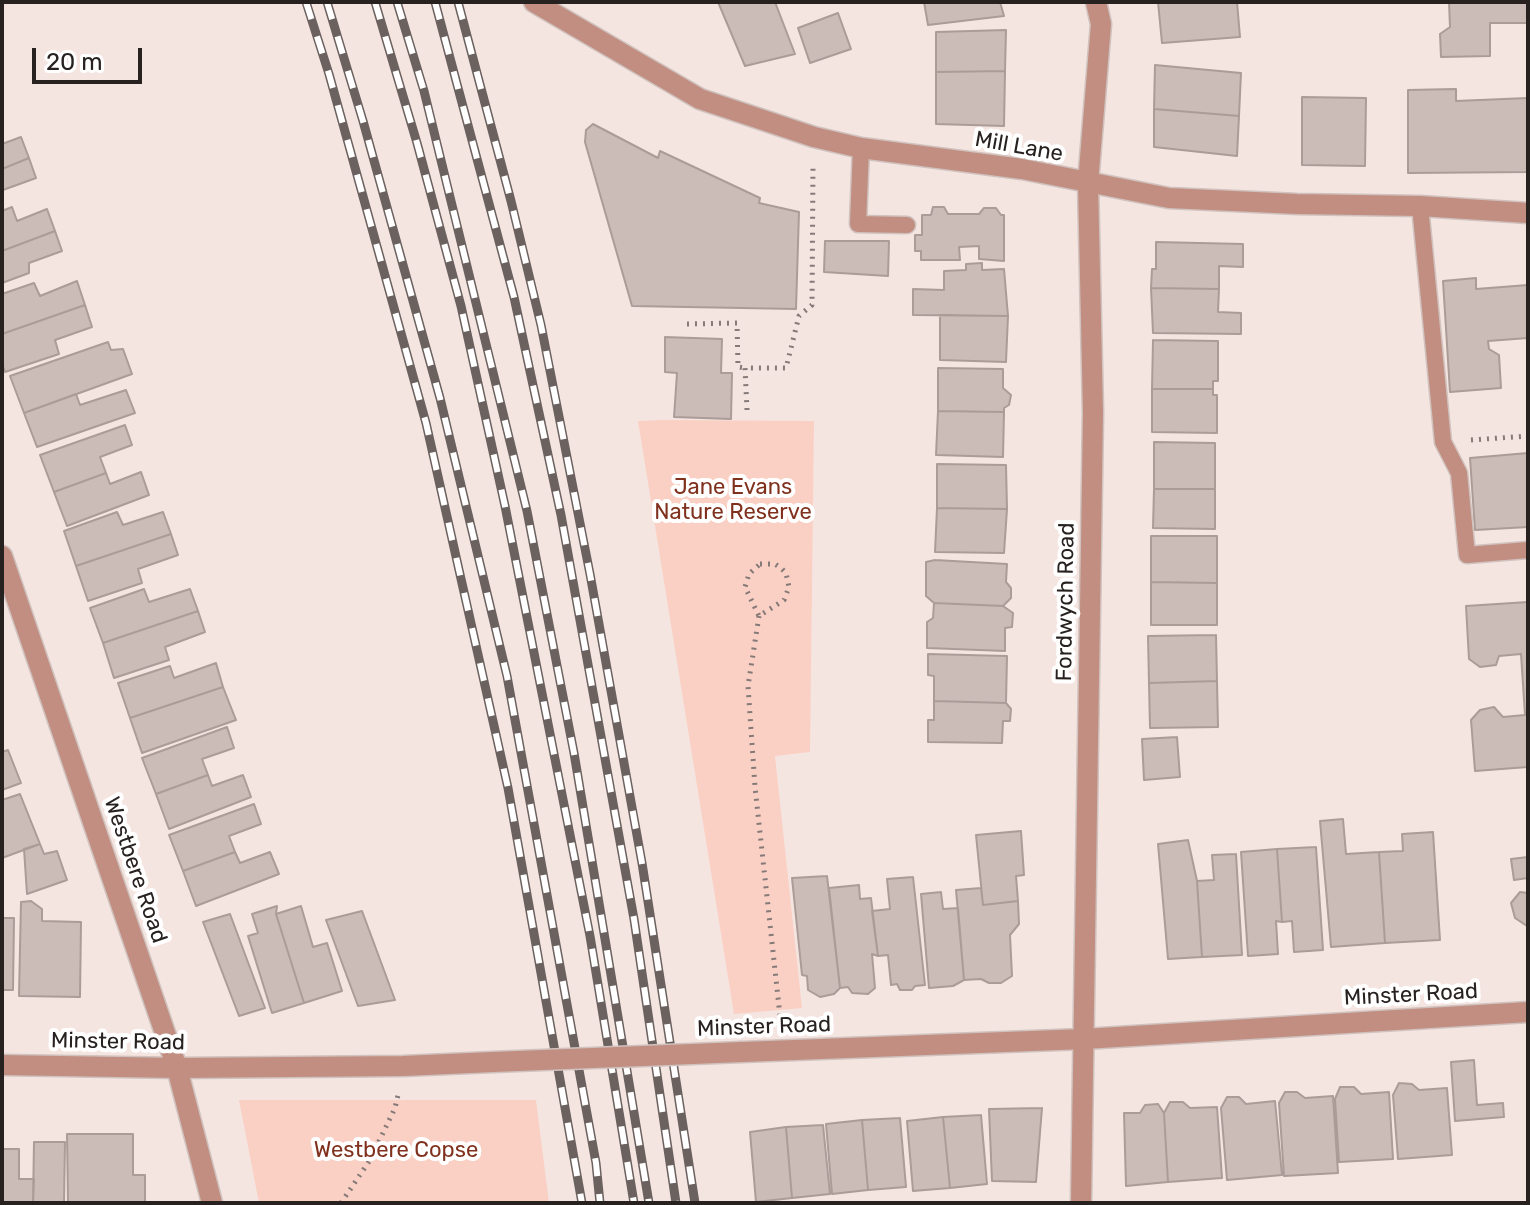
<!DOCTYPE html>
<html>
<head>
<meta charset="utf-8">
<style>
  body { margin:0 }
  #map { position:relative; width:1530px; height:1205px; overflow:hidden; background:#f5e5e1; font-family:Rubik,sans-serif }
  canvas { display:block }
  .frame { position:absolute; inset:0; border:4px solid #272120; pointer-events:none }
  .scale { position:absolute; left:32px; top:48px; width:110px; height:36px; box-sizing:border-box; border:4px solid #272120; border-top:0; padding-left:10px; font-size:24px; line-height:28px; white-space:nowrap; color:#272120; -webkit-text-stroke:6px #fff; paint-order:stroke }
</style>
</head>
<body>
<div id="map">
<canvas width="1530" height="1205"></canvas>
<div class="frame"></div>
<div class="scale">20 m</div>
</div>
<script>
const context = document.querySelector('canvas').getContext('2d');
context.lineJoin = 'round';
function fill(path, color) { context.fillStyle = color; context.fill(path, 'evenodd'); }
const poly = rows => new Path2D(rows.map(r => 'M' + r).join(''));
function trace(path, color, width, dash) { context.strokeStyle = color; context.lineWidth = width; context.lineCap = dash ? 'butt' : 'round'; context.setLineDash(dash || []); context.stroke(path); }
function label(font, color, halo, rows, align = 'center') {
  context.font = font + ' Rubik,sans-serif'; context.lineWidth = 8; context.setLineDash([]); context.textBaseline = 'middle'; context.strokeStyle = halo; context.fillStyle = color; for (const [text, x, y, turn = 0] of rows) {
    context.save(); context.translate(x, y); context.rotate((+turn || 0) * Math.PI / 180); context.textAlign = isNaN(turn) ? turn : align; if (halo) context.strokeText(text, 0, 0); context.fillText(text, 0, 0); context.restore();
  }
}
fill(poly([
  [663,420,814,421,810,752,775,756,802,1008,734,1014,638,421],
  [239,1100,536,1100,549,1203,259,1203]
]), '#fad0c4');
const building = poly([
  [718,2,775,2,795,54,745,66,718,2],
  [924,2,1000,2,1004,16,928,25,924,2],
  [1158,2,1237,2,1240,37,1162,43,1158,2],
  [1449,2,1528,2,1528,23,1490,23,1490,56,1441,57,1440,34,1450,27,1449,2],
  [838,13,851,49,810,63,798,28,838,13],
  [1006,30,1005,71,936,72,936,32,1006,30],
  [1155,65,1241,73,1239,116,1154,109,1155,65],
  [1005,71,1004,126,936,124,936,72,1005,71],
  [1456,89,1456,101,1528,98,1528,172,1408,173,1408,90,1456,89],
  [1302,97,1366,98,1365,166,1302,165,1302,97],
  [1154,109,1239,116,1237,156,1154,147,1154,109],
  [593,124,658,158,660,151,760,198,759,203,799,212,796,309,632,306,585,142,586,130,593,124],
  [21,137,29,158,2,169,2,144,21,137],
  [29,158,36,178,3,190,2,201,2,169,29,158],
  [12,207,17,221,47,209,55,231,2,251,2,211,12,207],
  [933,207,944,207,948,214,979,214,984,208,996,208,1001,215,1004,215,1004,261,979,259,979,246,959,247,960,260,921,260,921,251,915,251,915,235,922,235,922,215,931,215,933,207],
  [55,231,62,251,29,263,29,273,2,283,2,251,55,231],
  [825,241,889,241,888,276,824,272,825,241],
  [1156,242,1243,244,1243,267,1219,266,1219,289,1151,288,1152,269,1156,269,1156,242],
  [982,263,982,270,1004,269,1008,316,913,315,913,289,944,290,944,271,966,270,966,264,982,263],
  [1476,278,1476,289,1528,285,1528,338,1488,341,1489,349,1499,355,1501,388,1450,392,1443,281,1476,278],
  [77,281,85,305,2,334,2,294,34,283,40,296,77,281],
  [1151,288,1219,289,1218,312,1241,313,1241,334,1153,333,1151,288],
  [85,305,92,327,55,340,59,354,5,372,2,364,2,334,85,305],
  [940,315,1008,316,1006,362,940,360,940,315],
  [665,337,722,339,721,373,732,373,731,419,674,417,677,373,665,372,665,337],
  [1153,340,1218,341,1218,381,1213,381,1213,389,1152,389,1153,340],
  [108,342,111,350,123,349,132,374,24,413,10,376,108,342],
  [938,368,1003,369,1003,388,1011,395,1009,405,1004,408,1004,412,938,411,938,368],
  [1152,389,1213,389,1213,395,1217,395,1217,433,1152,432,1152,389],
  [126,390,135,413,37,447,24,413,76,394,80,405,126,390],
  [938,411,1004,412,1003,457,936,455,938,411],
  [125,425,132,445,100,457,106,473,54,492,40,455,125,425],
  [1154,442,1215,443,1215,489,1154,489,1154,442],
  [1528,453,1528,527,1475,530,1470,458,1528,453],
  [937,464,1006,465,1007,509,937,508,937,464],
  [141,472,149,495,67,526,54,492,106,473,110,484,141,472],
  [1154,489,1215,489,1215,529,1153,528,1154,489],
  [937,508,1007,509,1004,553,935,552,937,508],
  [117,512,123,525,163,512,171,534,76,566,64,531,117,512],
  [171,534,178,555,138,569,142,583,88,601,76,566,171,534],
  [1151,536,1217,536,1217,583,1151,582,1151,536],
  [935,560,1007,564,1006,582,1011,588,1011,598,1003,606,934,603,926,596,926,562,935,560],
  [1151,582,1217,583,1217,625,1151,625,1151,582],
  [144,589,149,602,190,589,198,611,103,643,90,608,144,589],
  [1528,602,1528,767,1475,771,1471,720,1480,710,1494,707,1503,717,1525,715,1521,654,1499,656,1496,665,1480,667,1469,659,1466,606,1528,602],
  [934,603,1003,606,1013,613,1012,627,1005,628,1005,651,927,648,927,622,933,618,934,603],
  [198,611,205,632,165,647,169,660,114,678,103,643,198,611],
  [1216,635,1217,681,1149,683,1148,636,1216,635],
  [928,654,1007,656,1006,703,934,701,934,676,928,675,928,654],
  [216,663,223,687,130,718,118,683,170,666,174,678,216,663],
  [1217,681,1218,727,1150,728,1149,683,1217,681],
  [223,687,236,720,142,753,130,718,223,687],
  [934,701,1006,703,1011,709,1010,721,1003,721,1002,743,928,742,928,720,934,720,934,701],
  [227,727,234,748,202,759,208,775,156,794,142,758,227,727],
  [1177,737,1180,777,1144,780,1142,739,1177,737],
  [8,750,21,783,2,790,2,752,8,750],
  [208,775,212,786,243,775,251,797,169,829,156,794,208,775],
  [20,794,40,844,2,858,2,800,20,794],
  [254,804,261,824,229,836,235,852,183,871,169,835,254,804],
  [1343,819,1346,854,1379,852,1385,943,1331,947,1320,821,1343,819],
  [1021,831,1024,875,1016,876,1018,901,983,905,976,835,1021,831],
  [1433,832,1440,940,1385,943,1379,852,1403,851,1402,834,1433,832],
  [1188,840,1197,881,1202,957,1168,959,1158,844,1188,840],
  [40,844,44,854,57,851,67,880,27,894,24,849,40,844],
  [1316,847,1323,950,1294,952,1292,921,1282,922,1277,849,1316,847],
  [1277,849,1282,922,1276,921,1278,954,1248,956,1241,852,1277,849],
  [235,852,240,863,270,852,279,874,196,906,183,871,235,852],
  [1236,854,1242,955,1202,957,1197,881,1214,880,1212,855,1236,854],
  [1528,857,1528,878,1514,880,1511,859,1528,857],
  [827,876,840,988,834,994,820,997,808,990,807,976,802,975,792,878,827,876],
  [913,877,925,985,915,986,912,990,900,990,897,984,891,985,888,955,878,956,872,911,890,909,887,879,913,877],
  [859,885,860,899,871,898,878,956,872,954,875,988,868,994,852,993,848,987,840,988,829,888,859,885],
  [981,888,983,905,1018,901,1019,924,1010,935,1012,976,1001,983,989,983,981,979,964,980,956,890,981,888],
  [941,892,943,909,958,908,964,980,953,986,929,988,921,894,941,892],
  [1520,892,1528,893,1527,926,1515,918,1511,903,1520,892],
  [31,901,42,909,42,921,81,922,80,997,19,996,21,902,31,901],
  [277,906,276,914,304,1003,272,1013,248,936,258,933,252,914,277,906],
  [301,906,313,947,327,943,342,991,304,1003,276,914,301,906],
  [362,911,395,1000,358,1006,326,920,362,911],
  [230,914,265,1008,239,1016,203,922,230,914],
  [2,918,14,918,13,990,2,990,2,918],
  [1474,1060,1477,1105,1503,1103,1504,1117,1455,1121,1451,1062,1474,1060],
  [1399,1083,1412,1084,1419,1090,1447,1088,1452,1155,1398,1159,1393,1095,1399,1083],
  [1340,1087,1354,1087,1361,1094,1389,1092,1393,1159,1339,1162,1335,1099,1340,1087],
  [1285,1092,1297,1092,1305,1098,1333,1096,1338,1173,1284,1176,1279,1103,1285,1092],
  [1227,1097,1239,1097,1246,1104,1275,1101,1282,1175,1227,1180,1221,1108,1227,1097],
  [1170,1102,1183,1102,1190,1108,1217,1107,1222,1178,1168,1182,1164,1113,1170,1102],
  [1158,1104,1164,1113,1168,1182,1126,1186,1124,1113,1140,1113,1145,1105,1158,1104],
  [1042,1108,1036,1182,992,1181,989,1109,1042,1108],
  [981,1115,987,1184,950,1188,943,1117,981,1115],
  [943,1117,950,1188,913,1191,907,1121,943,1117],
  [900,1118,906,1187,868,1190,862,1120,900,1118],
  [862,1120,868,1190,832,1194,826,1124,862,1120],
  [823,1125,830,1194,792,1198,786,1127,823,1125],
  [786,1127,792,1198,756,1202,750,1132,786,1127],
  [67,1134,133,1134,133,1175,145,1175,145,1203,68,1203,67,1134],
  [34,1142,65,1142,64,1203,33,1203,34,1142],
  [2,1149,19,1149,19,1179,34,1179,33,1203,2,1203,2,1149]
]);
fill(building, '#cbbcb8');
trace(building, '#ab9c98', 2);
const service = poly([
  [861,148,858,224,907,225],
  [1420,206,1443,442,1459,473,1467,555,1528,550]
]);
const minor = poly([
  [742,1052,1084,1039,1528,1012],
  [2,1065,177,1068,403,1066,493,1062],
  [1081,1203,1093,413,1088,183,1101,24,1096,2]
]);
const tertiary = poly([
  [534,2,700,99,814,137,861,148,1022,169,1169,198,1297,204,1420,206,1528,213],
  [2,556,177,1068,212,1203]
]);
trace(service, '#d0c2be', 19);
trace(minor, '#d0c2be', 23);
trace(tertiary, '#d0c2be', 23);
trace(poly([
  [687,324,737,323,738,367,745,368],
  [747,410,745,368,786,368,799,316,812,305,813,166],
  [1471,440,1528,436],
  [760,564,775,564,781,568,786,573,789,587,784,600,759,616,745,587,749,574,760,564],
  [759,616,748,686,755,787,781,1025],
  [341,1203,370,1160,395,1108,398,1095]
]), '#857a78', 5, [2, 6]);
trace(service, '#c18e81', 16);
trace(minor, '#c18e81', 20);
trace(tertiary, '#c18e81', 20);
const rail = poly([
  [306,2,329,74,426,423,508,788,582,1203],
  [327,2,363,121,440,398,507,676,596,1163,600,1203],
  [375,2,417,143,461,306,505,506,590,936,634,1203],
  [397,2,424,91,527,511,574,753,649,1203],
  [435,2,514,297,561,515,634,919,676,1203],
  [458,2,511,201,541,325,590,574,642,863,695,1203]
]);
trace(rail, '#6b615f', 9);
trace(rail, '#fff', 6, [18]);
const minorBridge = poly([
  [493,1062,742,1052]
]);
trace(minorBridge, '#d0c2be', 23, []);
trace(minorBridge, '#c18e81', 20);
label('22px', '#272120', '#fff', [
  ["Mill Lane",1019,147,10],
  ["Fordwych Road",1066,602,-89],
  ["Westbere Road",135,870,71],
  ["Minster Road",1411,995,-3],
  ["Minster Road",764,1027,-2],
  ["Minster Road",118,1042,1]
]);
label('22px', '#80311d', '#fff', [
  ["Jane Evans",733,488],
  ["Nature Reserve",733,513],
  ["Westbere Copse",396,1151]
]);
</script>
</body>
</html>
